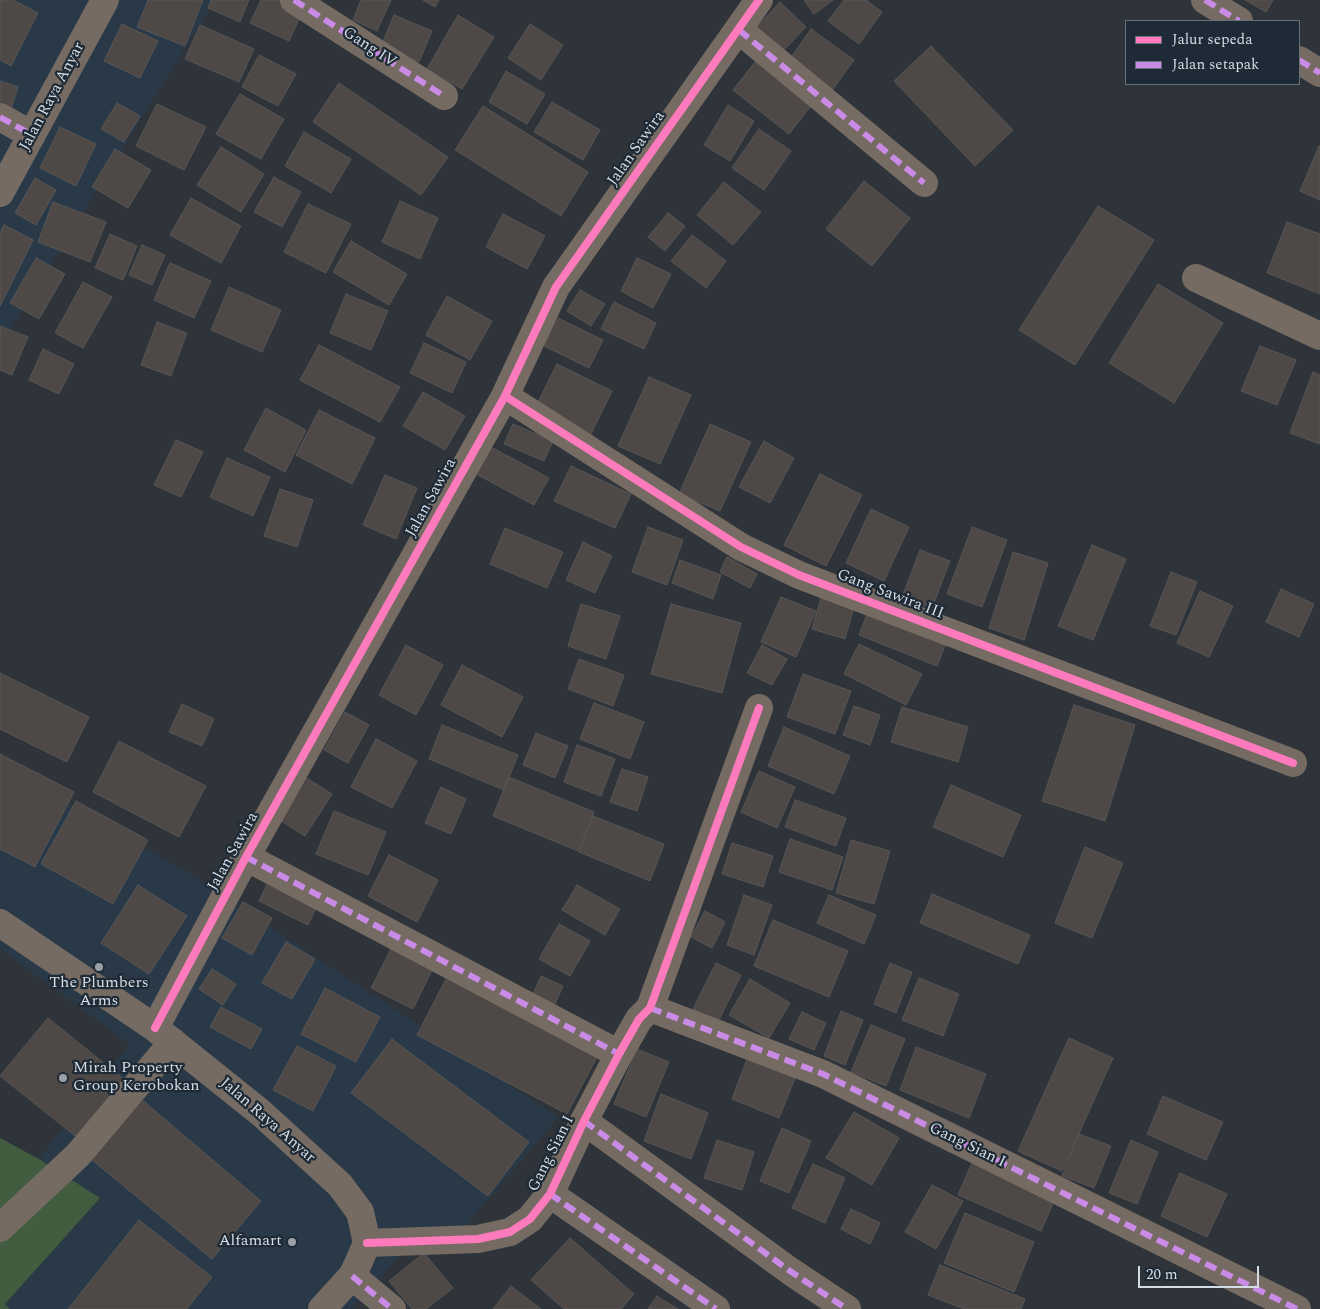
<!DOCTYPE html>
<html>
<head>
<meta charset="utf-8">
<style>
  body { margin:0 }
  #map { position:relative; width:1320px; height:1309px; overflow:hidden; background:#2e343a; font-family:Spectral,serif }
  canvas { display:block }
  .legend { position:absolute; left:1125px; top:20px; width:175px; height:65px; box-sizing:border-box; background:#1e2a35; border:1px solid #67717b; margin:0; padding:6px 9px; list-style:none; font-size:15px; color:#d4dce4 }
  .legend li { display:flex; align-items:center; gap:10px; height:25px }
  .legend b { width:25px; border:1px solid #67717b }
  .scale { position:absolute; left:1138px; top:1266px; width:121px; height:22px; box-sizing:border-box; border:2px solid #d4dce4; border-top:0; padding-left:6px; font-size:15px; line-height:18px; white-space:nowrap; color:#d4dce4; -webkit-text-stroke:4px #1e2a35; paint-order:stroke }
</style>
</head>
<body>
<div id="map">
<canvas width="1320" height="1309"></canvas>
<ul class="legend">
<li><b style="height:6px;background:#fd7abc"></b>Jalur sepeda</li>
<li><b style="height:6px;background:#ca8be6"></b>Jalan setapak</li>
</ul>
<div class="scale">20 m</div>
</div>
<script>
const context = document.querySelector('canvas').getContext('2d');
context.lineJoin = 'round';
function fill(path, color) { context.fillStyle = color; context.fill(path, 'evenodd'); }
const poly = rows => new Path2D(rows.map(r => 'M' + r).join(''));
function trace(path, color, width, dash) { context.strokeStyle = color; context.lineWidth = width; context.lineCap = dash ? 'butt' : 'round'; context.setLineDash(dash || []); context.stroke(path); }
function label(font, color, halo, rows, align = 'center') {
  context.font = font + ' Spectral,serif'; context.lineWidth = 4.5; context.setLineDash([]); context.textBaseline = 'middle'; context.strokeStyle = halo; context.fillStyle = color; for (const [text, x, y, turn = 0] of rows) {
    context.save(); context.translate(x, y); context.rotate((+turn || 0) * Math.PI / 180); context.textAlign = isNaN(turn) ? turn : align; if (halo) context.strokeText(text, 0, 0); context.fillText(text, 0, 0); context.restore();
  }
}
fill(poly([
  [0,0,215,0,0,346],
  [0,764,185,871,558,1117,444,1252,420,1234,352,1309,10,1309,5,1304,100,1198,39,1159,130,1044,0,949]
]), '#293948');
fill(poly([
  [0,1138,39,1159,100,1198,5,1304,10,1309,0,1309]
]), '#415c3e');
const building = poly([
  [0,0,13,0,38,13,11,66,0,60,0,0],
  [148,0,203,0,185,46,137,27,148,0],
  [211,0,249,0,240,22,208,8,211,0],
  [261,0,287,0,304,8,289,41,250,23,261,0],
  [361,0,391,0,377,31,353,20,361,0],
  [423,0,439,0,435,7,423,0],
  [804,0,833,0,814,14,804,0],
  [844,0,866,0,882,12,859,44,828,21,844,0],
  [1245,0,1273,0,1266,12,1245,0],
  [780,2,806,27,779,55,753,31,780,2],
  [394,15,432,31,419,62,381,46,394,15],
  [458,15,494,37,462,89,427,69,458,15],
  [122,24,158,41,140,78,104,61,122,24],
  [530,24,563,45,541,80,508,58,530,24],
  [200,25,254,49,239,82,185,59,200,25],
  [811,29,854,60,828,96,785,66,811,29],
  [931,46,1013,130,975,166,894,81,931,46],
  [762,53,818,97,789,134,733,90,762,53],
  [259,55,296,74,278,106,242,87,259,55],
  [506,71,545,94,527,124,489,102,506,71],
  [0,81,18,87,11,109,0,105,0,81],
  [339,83,448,157,421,195,313,122,339,83],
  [240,94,284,119,261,159,216,134,240,94],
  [552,102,600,130,583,160,534,132,552,102],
  [117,103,140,116,124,142,101,129,117,103],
  [157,104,206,127,184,170,136,146,157,104],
  [728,105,754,121,730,161,704,145,728,105],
  [483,106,588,172,561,216,455,150,483,106],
  [60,127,96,144,76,186,40,168,60,127],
  [759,129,791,151,764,190,732,168,759,129],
  [304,132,351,159,331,193,285,166,304,132],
  [1319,146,1320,146,1320,200,1300,191,1319,146],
  [221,147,264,174,241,212,197,185,221,147],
  [115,149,151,170,128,208,92,187,115,149],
  [274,177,301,192,282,227,254,212,274,177],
  [35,178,56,190,36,225,15,213,35,178],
  [864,181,910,218,872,266,826,229,864,181],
  [724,182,761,212,733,245,697,215,724,182],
  [191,198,241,226,221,263,170,235,191,198],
  [400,201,438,218,420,259,382,242,400,201],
  [53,202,106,222,90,262,38,242,53,202],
  [308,204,351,224,326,273,284,252,308,204],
  [1098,206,1154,240,1075,365,1019,330,1098,206],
  [668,213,685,226,665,251,648,237,668,213],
  [503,214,545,236,527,269,486,247,503,214],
  [1287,222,1320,234,1320,294,1267,273,1287,222],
  [4,225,33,240,0,306,0,233,4,225],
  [110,234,137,246,123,280,95,268,110,234],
  [692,235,726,261,706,288,671,261,692,235],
  [351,241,407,274,389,305,333,272,351,241],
  [142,245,165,255,152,285,129,275,142,245],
  [36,258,65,274,39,319,10,303,36,258],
  [637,258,671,274,653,308,621,291,637,258],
  [170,263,211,281,194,318,154,300,170,263],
  [83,282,112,297,83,348,55,333,83,282],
  [1158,284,1223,323,1174,403,1109,363,1158,284],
  [229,287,281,310,262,352,211,330,229,287],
  [580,290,605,304,591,326,567,311,580,290],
  [346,294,388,311,371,350,330,333,346,294],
  [447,296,492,321,470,360,426,335,447,296],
  [614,302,656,323,644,349,601,329,614,302],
  [558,318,603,340,589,368,544,346,558,318],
  [157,322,187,333,171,376,141,365,157,322],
  [0,326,28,337,12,375,0,370,0,326],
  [424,343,466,362,452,393,410,373,424,343],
  [319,345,400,387,380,422,300,380,319,345],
  [1260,346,1296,360,1277,405,1241,391,1260,346],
  [43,349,74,364,59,394,29,380,43,349],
  [557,364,612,391,588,440,533,412,557,364],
  [1313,372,1320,375,1320,444,1290,433,1313,372],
  [649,377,691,395,660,464,618,446,649,377],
  [423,392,465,416,445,450,403,426,423,392],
  [266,408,306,430,285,472,244,450,266,408],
  [319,410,375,438,352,484,296,455,319,410],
  [513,424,553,441,544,461,504,444,513,424],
  [710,424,751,442,720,511,679,494,710,424],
  [176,440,203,452,181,497,154,485,176,440],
  [764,441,794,458,770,503,739,487,764,441],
  [491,447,549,478,534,505,476,474,491,447],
  [227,458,270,477,253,516,210,497,227,458],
  [571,466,631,494,615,528,554,501,571,466],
  [820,474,862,495,826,566,784,545,820,474],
  [385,475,417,488,396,539,363,525,385,475],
  [280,489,313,500,297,547,264,536,280,489],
  [871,509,909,527,884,581,846,563,871,509],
  [648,527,683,540,667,585,632,572,648,527],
  [972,527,1007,540,982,607,947,594,972,527],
  [505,528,563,552,547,588,490,564,505,528],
  [583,542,612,556,595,593,566,580,583,542],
  [1092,545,1126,559,1093,640,1058,626,1092,545],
  [920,550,950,561,932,608,902,597,920,550],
  [1013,552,1048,563,1024,640,989,628,1013,552],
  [727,557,757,574,750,588,720,572,727,557],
  [680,560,721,575,713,599,672,583,680,560],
  [1171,572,1197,582,1176,635,1150,626,1171,572],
  [1281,589,1314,604,1299,637,1266,622,1281,589],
  [823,591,856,600,845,639,812,629,823,591],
  [1200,591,1233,606,1209,657,1177,643,1200,591],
  [781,597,816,611,796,657,761,642,781,597],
  [581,604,620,616,606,659,568,646,581,604],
  [671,604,741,623,722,693,651,674,671,604],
  [870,607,948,638,937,666,859,635,870,607],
  [859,644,922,674,906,705,844,674,859,644],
  [406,645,443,665,416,715,379,695,406,645],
  [762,645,787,659,772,685,747,673,762,645],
  [579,659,624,675,613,706,568,689,579,659],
  [462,665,523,697,502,737,441,705,462,665],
  [0,673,89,717,67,762,0,729,0,673],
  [803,674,851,691,835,734,787,717,803,674],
  [594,703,644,722,630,759,580,739,594,703],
  [182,704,214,719,202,746,169,732,182,704],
  [1074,705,1135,725,1105,821,1042,801,1074,705],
  [854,706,880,715,870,745,843,735,854,706],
  [902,707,968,727,958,762,891,742,902,707],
  [345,712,369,725,348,763,324,750,345,712],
  [442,725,518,755,504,790,429,759,442,725],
  [784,727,850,756,834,794,768,766,784,727],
  [536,733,568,746,555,778,523,765,536,733],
  [376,739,417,761,392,808,351,787,376,739],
  [119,741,206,786,179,837,93,792,119,741],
  [577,745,615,759,601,796,564,782,577,745],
  [0,754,74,792,35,867,0,849,0,754],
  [622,769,648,777,637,811,610,802,622,769],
  [759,771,795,787,777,828,741,812,759,771],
  [305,777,332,794,305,836,278,819,305,777],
  [509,777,594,812,578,851,493,816,509,777],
  [951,785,1021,815,1003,857,933,827,951,785],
  [441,787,466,799,451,834,425,823,441,787],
  [795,800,846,818,836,846,785,827,795,800],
  [76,801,148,840,113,904,41,864,76,801],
  [334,811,386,832,368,875,316,854,334,811],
  [593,816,664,844,650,881,579,852,593,816],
  [790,839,843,857,832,890,779,872,790,839],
  [851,840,890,851,874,904,836,893,851,840],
  [732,843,773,856,763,887,722,874,732,843],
  [1085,847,1123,863,1092,938,1055,923,1085,847],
  [389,855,438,880,417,922,368,896,389,855],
  [269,880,318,904,308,925,259,901,269,880],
  [138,885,187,916,149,974,101,943,138,885],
  [577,885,620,909,605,935,562,910,577,885],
  [932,894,1030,935,1018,964,920,923,932,894],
  [744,895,772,905,754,955,727,945,744,895],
  [829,895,876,915,864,944,817,923,829,895],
  [243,902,272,918,252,955,222,938,243,902],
  [705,911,725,922,712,948,691,937,705,911],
  [773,920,848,951,829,997,754,966,773,920],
  [559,924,590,941,570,976,539,959,559,924],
  [286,942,315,959,292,999,262,983,286,942],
  [391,949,432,970,413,1009,371,988,391,949],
  [716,963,741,975,718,1022,693,1009,716,963],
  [890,963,912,972,896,1013,874,1004,890,963],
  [212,969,236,984,223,1005,199,989,212,969],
  [541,976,563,986,555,1004,533,994,541,976],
  [447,977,597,1057,567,1114,417,1035,447,977],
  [919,978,959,994,943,1036,902,1020,919,978],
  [750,979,790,1003,769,1038,729,1015,750,979],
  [325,988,380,1017,356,1062,301,1034,325,988],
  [221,1007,262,1029,251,1049,210,1027,221,1007],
  [841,1011,863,1020,845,1065,824,1056,841,1011],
  [802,1012,826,1023,814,1050,789,1039,802,1012],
  [48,1018,126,1081,79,1139,0,1076,48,1018],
  [871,1025,905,1039,886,1086,851,1072,871,1025],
  [1069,1038,1113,1058,1062,1171,1018,1151,1069,1038],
  [392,1039,529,1142,488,1196,351,1093,392,1039],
  [297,1046,336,1066,313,1111,273,1090,297,1046],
  [916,1047,986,1074,969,1118,900,1090,916,1047],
  [637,1049,669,1062,646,1117,614,1104,637,1049],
  [747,1059,795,1078,779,1118,732,1099,747,1059],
  [661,1094,708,1113,691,1159,644,1141,661,1094],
  [1163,1096,1223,1122,1206,1160,1147,1134,1163,1096],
  [141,1099,261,1201,212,1259,91,1159,141,1099],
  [854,1112,899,1138,872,1185,826,1158,854,1112],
  [782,1128,811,1141,789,1193,760,1181,782,1128],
  [1079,1134,1111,1146,1094,1188,1062,1176,1079,1134],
  [717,1140,754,1152,742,1190,704,1178,717,1140],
  [1131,1140,1158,1152,1137,1204,1109,1193,1131,1140],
  [972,1163,1055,1199,1041,1231,958,1195,972,1163],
  [813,1164,845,1178,825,1223,792,1208,813,1164],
  [1180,1173,1227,1194,1207,1237,1161,1216,1180,1173],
  [932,1185,963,1201,936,1249,905,1232,932,1185],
  [851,1209,880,1223,870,1244,841,1229,851,1209],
  [965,1213,1034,1242,1014,1292,944,1263,965,1213],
  [139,1220,212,1277,187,1309,68,1309,139,1220],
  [570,1238,634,1294,621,1309,564,1309,531,1280,570,1238],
  [424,1253,453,1288,426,1309,412,1309,389,1281,424,1253],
  [940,1265,1025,1299,1021,1309,964,1309,928,1295,940,1265],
  [511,1286,541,1309,493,1309,511,1286],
  [657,1296,678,1309,648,1309,657,1296]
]);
fill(building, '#4e4846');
trace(building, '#575656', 1);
trace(poly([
  [294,0,444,96],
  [1205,0,1239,21],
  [739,30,924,183],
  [1299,60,1320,73],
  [0,117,32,135],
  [0,193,105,0],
  [1196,278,1320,336],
  [505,396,741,547,799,575,1293,763],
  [246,857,619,1054],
  [0,923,155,1028,261,1113,340,1185,360,1212,367,1243,357,1266,352,1276,322,1309],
  [650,1008,823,1074,1297,1309],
  [155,1028,246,857,505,396,556,287,759,0],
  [584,1121,790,1271,847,1309],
  [550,1194,716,1309],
  [0,1228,78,1155,173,1042],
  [367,1243,478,1239,510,1232,530,1219,550,1194,584,1121,619,1054,639,1019,650,1008,759,708],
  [352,1276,392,1309]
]), '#756b63', 28);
trace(poly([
  [294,0,444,96],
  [1205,0,1239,21],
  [739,30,924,183],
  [1299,60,1320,73],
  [0,117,32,135],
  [246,857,619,1054],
  [650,1008,823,1074,1297,1309],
  [584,1121,790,1271,847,1309],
  [550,1194,716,1309],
  [352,1276,392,1309]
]), '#ca8be6', 6, [12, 6]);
trace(poly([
  [505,396,741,547,799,575,1293,763],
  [155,1028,246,857,505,396,556,287,759,0],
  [367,1243,478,1239,510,1232,530,1219,550,1194,584,1121,619,1054,639,1019,650,1008,759,708]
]), '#fd7abc', 8);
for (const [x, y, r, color] of [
  [99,967,5,"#9aa1a8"],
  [63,1078,5,"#9aa1a8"],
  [292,1242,5,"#9aa1a8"]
]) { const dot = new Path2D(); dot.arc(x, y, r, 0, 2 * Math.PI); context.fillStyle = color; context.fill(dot); trace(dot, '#1e2a35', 2); }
label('16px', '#d4dce4', '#1e2a35', [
  ["Gang IV",369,48,33],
  ["Jalan Raya Anyar",53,97,-62],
  ["Jalan Sawira",637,149,-55],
  ["Jalan Sawira",432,498,-61],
  ["Gang Sawira III",890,595,21],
  ["Jalan Sawira",234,852,-61],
  ["Jalan Raya Anyar",267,1121,41],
  ["Gang Sian I",967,1146,26],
  ["Gang Sian I",552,1154,-63]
]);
label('16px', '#d4dce4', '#1e2a35', [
  ["The Plumbers",99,984],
  ["Arms",99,1002],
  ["Mirah Property",73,1069,"left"],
  ["Group Kerobokan",73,1087,"left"],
  ["Alfamart",282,1242,"right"]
]);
</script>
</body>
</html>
